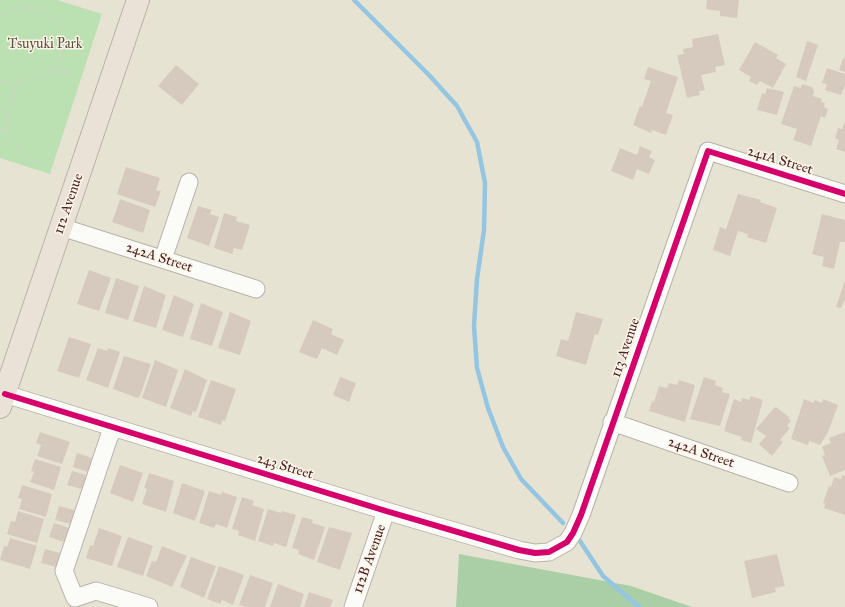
<!DOCTYPE html>
<html>
<head>
<meta charset="utf-8">
<style>
  body { margin:0 }
  canvas { display:block; background:#e7e3d3 }
</style>
</head>
<body>
<canvas width="845" height="607"></canvas>
<script>
const context = document.querySelector('canvas').getContext('2d');
context.lineJoin = 'round';
function fill(path, color) { context.fillStyle = color; context.fill(path, 'evenodd'); }
const poly = rows => new Path2D(rows.map(r => 'M' + r).join(''));
function trace(path, color, width, dash) { context.strokeStyle = color; context.lineWidth = width; context.lineCap = dash ? 'butt' : 'round'; context.setLineDash(dash || []); context.stroke(path); }
function label(font, color, halo, rows, align = 'center') {
  context.font = font + ' "IM FELL Great Primer",serif'; context.lineWidth = 3; context.setLineDash([]); context.textBaseline = 'middle'; context.strokeStyle = halo; context.fillStyle = color; for (const [text, x, y, turn = 0] of rows) {
    context.save(); context.translate(x, y); context.rotate((+turn || 0) * Math.PI / 180); context.textAlign = isNaN(turn) ? turn : align; if (halo) context.strokeText(text, 0, 0); context.fillText(text, 0, 0); context.restore();
  }
}
fill(poly([
  [0,0,57,0,102,14,50,174,0,158]
]), '#bbe0b2');
fill(poly([
  [459,554,631,586,692,607,456,607]
]), '#aacea5');
trace(poly([
  [354,0,429,75,457,106,477,142,485,183,484,230,477,279,474,326,477,368,488,408,503,447,521,479,563,523],
  [580,541,603,576,639,607]
]), '#94c6e2', 4.5);
fill(poly([
  [707,0,739,0,737,18,720,16,720,11,706,9],
  [718,34,725,65,715,67,716,72,701,75,705,90,699,91,700,95,687,98,677,55,684,54,683,49,693,47,692,39],
  [807,41,818,45,806,81,796,77],
  [755,42,778,55,776,58,786,64,773,88,760,81,757,85,749,81,751,77,739,70],
  [843,58,845,59,845,72,839,70],
  [176,65,199,84,182,105,158,86],
  [648,67,678,77,666,113,673,115,666,135,652,130,651,133,633,125,640,106,642,107,651,81,644,79],
  [827,68,845,74,845,85,841,95,825,90,827,84,822,83],
  [802,84,812,87,814,91,813,96,822,99,821,102,825,103,824,107,828,109,825,118,821,116,811,146,793,140,797,129,781,124,794,86,801,88],
  [767,88,784,92,777,115,757,110,762,93,765,94],
  [845,121,845,152,836,149,839,140,835,138,838,128,842,129],
  [640,146,652,151,649,157,655,160,649,174,637,169,633,180,611,171,620,148,637,155],
  [126,167,160,178,156,190,161,191,155,207,117,194],
  [738,194,761,200,760,202,777,208,766,243,747,237,748,234,738,231,730,256,713,250,720,227,726,229],
  [120,199,150,210,143,233,112,222],
  [198,206,212,210,210,214,219,217,209,246,187,238],
  [224,213,237,217,236,221,250,225,242,250,234,248,232,254,214,248],
  [822,214,845,220,845,242,840,242,834,269,822,266,824,257,812,254],
  [89,270,111,278,99,311,77,304],
  [116,278,139,286,128,320,105,313],
  [845,280,845,299,841,308,836,307],
  [144,286,166,295,156,328,133,321],
  [174,295,194,304,183,337,162,330],
  [201,303,223,312,212,346,190,339],
  [230,312,251,321,240,355,218,348],
  [576,312,603,319,598,335,595,334,586,365,556,356,561,339,568,341],
  [313,320,333,329,331,334,344,340,337,355,322,348,317,359,299,352],
  [69,337,91,344,79,378,57,371],
  [98,348,107,351,108,348,120,352,108,388,86,380],
  [124,356,151,364,140,396,137,398,113,389],
  [155,360,178,370,166,407,142,398],
  [185,369,207,380,196,412,193,411,191,416,170,408],
  [340,377,356,383,349,402,333,395],
  [704,377,716,381,715,385,723,388,722,392,730,394,720,426,690,419],
  [211,380,236,389,225,421,222,420,221,425,198,417],
  [679,380,695,385,685,422,649,411,652,401,654,402,659,386,667,388,669,383,677,385],
  [751,396,763,400,751,443,741,440,742,437,724,431,734,399,741,402,742,398,749,400],
  [804,399,813,403,815,400,822,403,823,399,838,405,828,432,820,445,809,441,808,445,791,439],
  [776,407,789,417,788,418,791,421,787,426,790,428,780,440,783,442,772,456,759,444,766,436,756,429,774,408],
  [40,432,70,442,62,464,37,456,41,445,36,443],
  [845,432,845,470,830,476,822,456,825,455,822,447,831,443,829,438],
  [77,453,92,458,88,472,73,467],
  [35,459,61,467,54,490,30,482,34,472,31,471],
  [120,465,143,473,133,502,110,493],
  [72,471,86,475,82,489,67,485],
  [149,473,174,481,166,512,142,504,147,489,144,488],
  [842,475,845,476,845,515,824,508,825,504,823,503,829,486,831,487,834,477,841,479],
  [182,483,205,491,195,521,173,513],
  [22,485,52,494,46,517,19,509,22,499,18,498],
  [209,491,221,495,222,492,237,497,227,528,216,524,214,528,199,523],
  [242,497,254,501,252,505,264,509,255,541,238,535,239,531,232,529],
  [59,506,74,510,71,524,55,520],
  [268,509,281,513,282,511,296,515,286,547,274,543,273,546,258,541],
  [18,511,44,519,37,543,7,534,11,521,15,522],
  [302,517,313,520,312,523,325,527,314,560,298,554,299,550,292,548],
  [54,523,69,528,64,542,49,537],
  [329,527,352,533,340,570,317,562],
  [99,528,122,536,112,566,86,558,90,545,93,546],
  [128,537,153,546,143,576,117,567],
  [10,538,37,546,30,569,0,560,4,546,7,547],
  [162,546,187,556,172,587,146,576,152,561,156,562],
  [45,549,60,553,56,567,41,563],
  [777,554,785,586,775,588,776,592,752,598,744,561],
  [191,557,216,566,204,598,180,587],
  [219,566,244,575,233,605,222,600,220,604,207,599],
  [250,575,273,583,265,607,246,607,239,605],
  [278,584,304,594,300,607,270,607],
  [309,592,333,600,330,607,304,607]
]), '#d6cabe');
const minor = poly([
  [61,227,256,289],
  [163,259,189,182],
  [5,394,386,511,519,550,535,553,549,552,567,542,573,533,581,515,708,151,845,194],
  [612,422,789,483],
  [114,428,109,437,64,571,75,598,96,591,149,607],
  [353,607,386,511]
]);
const major = poly([
  [0,407,138,0]
]);
trace(minor, '#b8b2a9', 19);
trace(major, '#b8b2a9', 24);
trace(poly([
  [0,16,15,9,34,7,43,10,60,21,65,32,57,71],
  [0,80,16,85,32,76,45,72,57,71,85,80],
  [16,85,5,124,8,140,29,159,56,168],
  [0,131,5,131]
]), '#d6d3cf', 2.5, [1, 3]);
trace(minor, '#fbfbf8', 17);
trace(major, '#eae2d6', 22);
trace(poly([
  [5,394,386,511,519,550,535,553,549,552,567,542,573,533,581,515,708,151,845,194]
]), '#d6006c', 6);
label('14px', '#5d4e46', '#fcf5e5', [
  ["Tsuyuki Park",45,45]
]);
label('14px', '#4a1f2b', '#fcf5e5', [
  ["241A Street",780,161,17],
  ["112 Avenue",69,204,-71],
  ["242A Street",159,258,18],
  ["113 Avenue",626,348,-71],
  ["242A Street",701,453,19],
  ["243 Street",285,467,17],
  ["112B Avenue",370,559,-70]
]);
</script>
</body>
</html>
